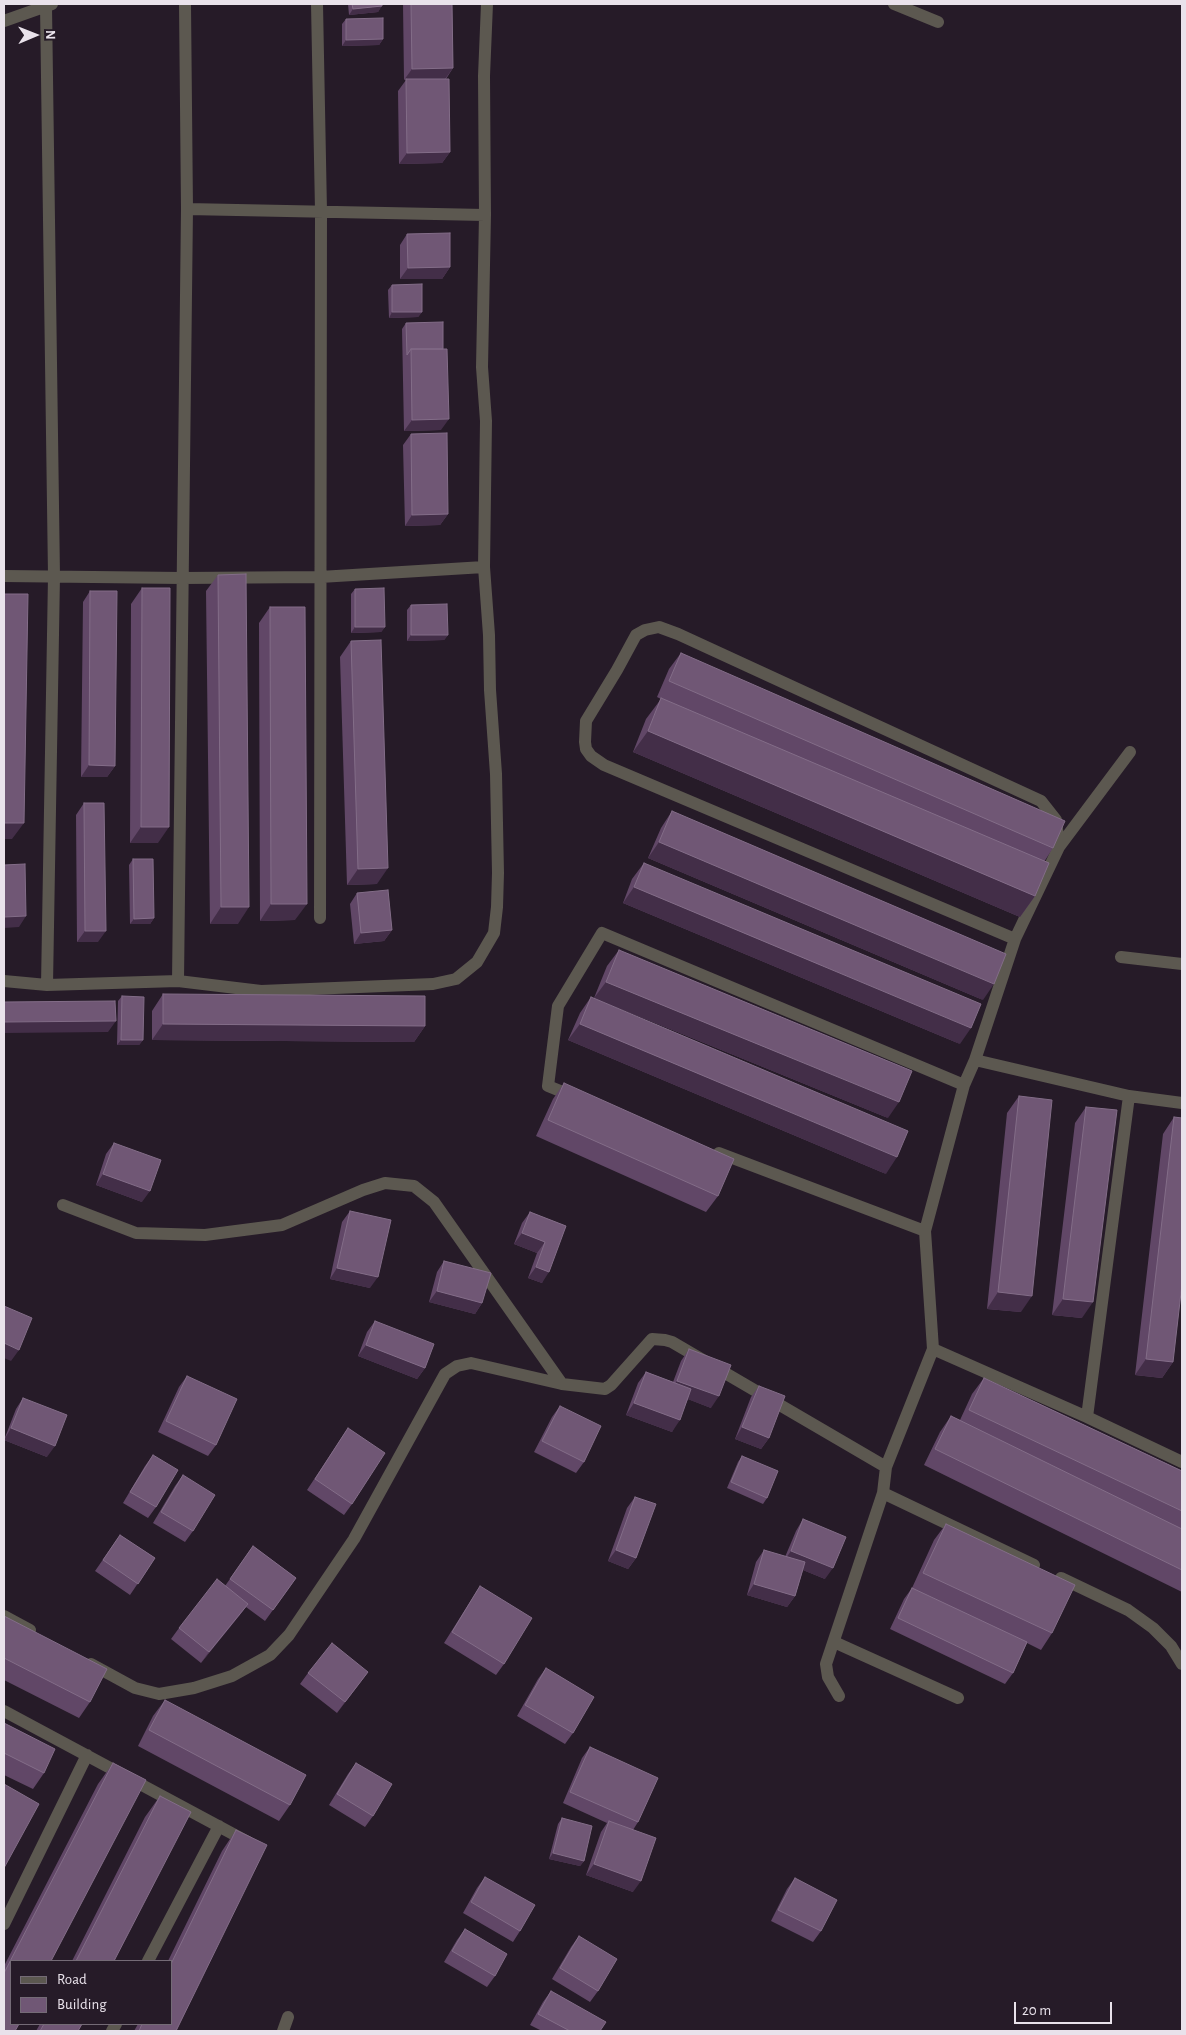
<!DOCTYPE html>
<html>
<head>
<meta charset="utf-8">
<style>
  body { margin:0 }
  #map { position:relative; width:1186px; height:2035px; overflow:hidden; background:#261b28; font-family:"Alegreya Sans",sans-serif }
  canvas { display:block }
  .frame { position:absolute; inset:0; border:5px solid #e9e2eb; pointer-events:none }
  .legend { position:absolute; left:10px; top:1960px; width:162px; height:65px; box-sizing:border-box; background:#261b28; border:1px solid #746b76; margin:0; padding:6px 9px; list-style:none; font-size:15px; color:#e9e2eb }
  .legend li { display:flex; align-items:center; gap:10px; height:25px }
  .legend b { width:25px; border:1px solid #746b76 }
  .north { position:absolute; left:10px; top:10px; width:50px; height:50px; -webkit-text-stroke:4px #261b28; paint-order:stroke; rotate:89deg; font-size:14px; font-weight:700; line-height:20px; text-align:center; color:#e9e2eb }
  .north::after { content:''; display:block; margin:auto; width:18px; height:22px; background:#e9e2eb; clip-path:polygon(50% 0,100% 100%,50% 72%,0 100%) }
  .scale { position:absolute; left:1014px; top:2002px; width:98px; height:22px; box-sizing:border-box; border:2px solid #e9e2eb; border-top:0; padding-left:6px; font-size:15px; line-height:18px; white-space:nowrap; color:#e9e2eb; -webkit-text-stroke:4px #261b28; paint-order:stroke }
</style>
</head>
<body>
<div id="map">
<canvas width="1186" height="2035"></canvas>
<div class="frame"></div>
<ul class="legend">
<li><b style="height:6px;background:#5c5850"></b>Road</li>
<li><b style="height:14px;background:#705775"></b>Building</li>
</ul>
<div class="north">N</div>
<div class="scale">20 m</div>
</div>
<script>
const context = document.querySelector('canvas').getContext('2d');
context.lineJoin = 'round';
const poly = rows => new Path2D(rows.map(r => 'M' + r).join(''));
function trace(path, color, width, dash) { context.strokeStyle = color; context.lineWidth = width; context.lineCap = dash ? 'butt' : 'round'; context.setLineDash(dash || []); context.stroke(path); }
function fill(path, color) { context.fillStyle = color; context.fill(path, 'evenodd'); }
trace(poly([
  [1121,957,1182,964]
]), '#5c5850', 12);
trace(poly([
  [317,4,321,211,320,918],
  [894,4,938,22],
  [46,6,54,576,47,985],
  [4,21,52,4],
  [187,209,485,215],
  [4,576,182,578,320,577,484,567],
  [1059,847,1130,752],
  [4,981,47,985,178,981,261,991,433,984,456,979,477,962,494,933,497,907,498,873,496,774,490,690,489,635,484,567,486,421,482,367,485,215,484,76,487,4],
  [178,981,187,209,185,4],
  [975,1060,1129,1096,1087,1417],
  [1129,1096,1182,1103],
  [575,1097,548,1086,558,1006,602,933,964,1085],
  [719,1153,925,1231],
  [63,1205,136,1233,205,1235,282,1225,363,1190,385,1183,414,1186,434,1202,562,1384],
  [933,1349,1087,1417,1182,1462],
  [883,1493,1034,1565],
  [1061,1578,1128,1610,1153,1628,1171,1646,1182,1664],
  [4,1616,30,1630],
  [834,1642,958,1698],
  [91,1664,135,1688,159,1694,194,1688,232,1676,270,1655,289,1635,354,1539,445,1374,457,1366,471,1363,562,1384,605,1389,611,1385,652,1339,665,1340,672,1342,886,1467],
  [839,1696,828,1677,826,1664,883,1493,886,1467,933,1349,925,1231,964,1085,975,1060,1015,939,1059,847,1056,820,1041,801,678,634,659,627,645,630,636,635,617,670,586,721,585,742,586,749,591,756,604,765,1015,939],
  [4,1711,248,1842],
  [4,1924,87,1755],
  [148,1961,219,1826],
  [112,2031,116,2024],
  [283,2031,288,2017]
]), '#5c5850', 12);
fill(poly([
  [348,4,382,4,378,12,349,15],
  [403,4,452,4,453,68,446,79,450,152,442,163,399,164,398,91,406,80,404,80],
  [346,19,383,39,379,45,342,46,342,24],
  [407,234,450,267,442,279,400,279,400,245],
  [392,285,422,312,418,317,389,318,388,290],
  [406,323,441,430,404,431,402,329],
  [411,434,448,514,440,525,405,526,403,445],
  [218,575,238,924,210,924,206,591],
  [142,588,158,843,130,843,131,604],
  [355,589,385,627,381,632,351,633,351,594],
  [90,591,115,766,107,777,81,777,83,602],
  [411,605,448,635,444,640,407,641,407,610],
  [270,607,295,920,260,921,259,623],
  [351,641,377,884,347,885,340,657],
  [681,653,1053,848,1044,862,1035,896,1020,917,633,752,646,719,661,699,657,697,669,669],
  [84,803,98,942,77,942,76,815],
  [672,811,983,1000,648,858,661,828],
  [133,859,154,918,150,924,130,924,129,865],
  [644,863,960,1044,623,903,632,879],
  [357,893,392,930,384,941,354,944,350,904],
  [619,950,888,1118,594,998,607,966],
  [163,994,425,1026,414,1042,152,1040,152,1011],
  [122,996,143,1040,139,1045,117,1045,118,1001],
  [591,997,886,1174,568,1040,580,1013],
  [564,1083,718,1196,706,1212,536,1136,553,1099],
  [1019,1096,1021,1312,987,1309,1007,1113],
  [1086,1107,1082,1318,1052,1315,1075,1123],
  [1174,1117,1173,1362,1162,1378,1135,1375,1163,1134],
  [114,1143,142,1202,96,1185,106,1154],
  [350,1211,370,1288,330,1279,342,1222],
  [530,1212,566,1226,542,1283,528,1278,537,1253,514,1244,522,1223],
  [444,1261,482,1303,475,1314,429,1302,437,1272],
  [375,1321,425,1368,417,1379,358,1356,367,1332],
  [689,1349,711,1408,688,1399,672,1432,626,1415,638,1383,646,1372,673,1382,681,1361],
  [187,1376,216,1445,208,1456,158,1432,179,1387],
  [984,1378,1182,1471,1182,1592,924,1465,940,1432,951,1416,960,1420,972,1394],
  [759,1386,769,1438,761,1449,735,1439,751,1397],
  [23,1398,47,1457,4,1440,16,1409],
  [560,1406,584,1462,576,1473,534,1452,552,1417],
  [348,1428,352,1504,344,1515,307,1490],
  [153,1455,156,1507,148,1518,123,1503,145,1466],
  [742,1456,767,1498,763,1504,727,1488,738,1462],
  [183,1475,193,1531,185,1542,153,1523,175,1486],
  [635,1497,636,1558,628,1569,608,1561,627,1508],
  [803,1519,825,1579,803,1570,795,1596,787,1607,747,1595,756,1562,764,1550,785,1557,796,1531],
  [946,1524,1052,1633,1041,1650,1027,1643,1013,1673,1005,1684,890,1629,904,1599,912,1588,934,1540],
  [120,1535,155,1558,130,1595,95,1571],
  [253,1546,296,1578,265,1621,246,1607,201,1663,171,1639,179,1628,225,1586],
  [480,1586,504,1664,496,1675,444,1643],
  [4,1616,90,1702,79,1718,4,1680],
  [546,1668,573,1733,565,1744,517,1716,538,1679],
  [368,1672,337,1713,300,1684,308,1673],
  [165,1700,290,1805,279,1821,138,1746,153,1716],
  [4,1723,44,1773,33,1789,4,1775],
  [590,1747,638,1822,633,1830,633,1892,586,1875,601,1832,607,1823,563,1803,582,1758],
  [113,1763,4,2031,4,1966,98,1784],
  [356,1763,373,1816,365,1827,329,1805,348,1774],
  [160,1796,114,1961,72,1961,145,1817],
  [562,1818,584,1861,580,1866,549,1859,558,1824],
  [236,1830,176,2031,134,2031,138,2024,171,2024,171,1961,168,1961,222,1851],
  [485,1877,520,1931,513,1942,463,1913,477,1888],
  [795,1878,821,1931,813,1942,771,1921,787,1889],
  [465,1929,495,1976,487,1987,444,1962,457,1940],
  [579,1936,598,1991,590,2002,552,1979,571,1947],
  [551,1991,600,2031,542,2031,530,2025,543,2002],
  [40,2024,82,2024,78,2031,36,2031]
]), '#614767');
fill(poly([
  [382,6,378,12,349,15,353,9],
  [383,39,379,45,342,46,346,40],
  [453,68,445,79,404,80,412,69],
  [450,152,442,163,399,164,407,153],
  [450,267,442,279,400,279,408,268],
  [392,312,422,312,418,317,389,318],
  [449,419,441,430,404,431,412,420],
  [448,514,440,525,405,526,412,515],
  [355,627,385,627,381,632,351,633],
  [411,635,448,635,444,640,407,641],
  [648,731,1035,896,1020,917,633,752],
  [89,765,115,766,107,777,81,777],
  [4,823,24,823,12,839,4,839],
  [141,827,169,827,158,843,130,843],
  [659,842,994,984,983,1000,648,858],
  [388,868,377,884,347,885,358,869],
  [634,887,971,1028,960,1044,623,903],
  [271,904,307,904,295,920,260,921],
  [221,907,249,907,238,924,210,924],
  [26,916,19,927,4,928,4,917],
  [154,918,150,924,130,924,134,919],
  [392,930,384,941,354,944,361,933],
  [85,931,106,931,98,942,77,942],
  [606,982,899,1102,888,1118,594,998],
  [116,1021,108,1032,4,1033,4,1022],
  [163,1024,425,1026,414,1042,152,1040],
  [580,1024,897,1157,886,1174,568,1040],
  [121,1040,143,1040,139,1045,117,1045],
  [103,1174,150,1191,142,1202,96,1185],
  [522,1233,545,1242,537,1253,514,1244],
  [536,1267,549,1272,542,1283,528,1278],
  [337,1268,378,1277,370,1288,330,1279],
  [437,1291,482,1303,475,1314,429,1302],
  [998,1292,1032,1296,1021,1312,987,1309],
  [1063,1299,1093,1302,1082,1318,1052,1315],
  [4,1343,19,1350,11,1361,4,1358],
  [366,1345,425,1368,417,1379,358,1356],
  [1146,1359,1173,1362,1162,1378,1135,1375],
  [677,1381,719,1396,711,1408,669,1392],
  [634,1403,680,1420,672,1432,626,1415],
  [742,1427,769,1438,761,1449,735,1439],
  [11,1428,55,1446,47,1457,4,1440],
  [616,1550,636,1558,628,1569,608,1561],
  [791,1551,833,1568,825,1579,783,1562],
  [754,1584,795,1596,787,1607,747,1595],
  [248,1604,240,1615,201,1663,209,1652],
  [368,1672,360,1683,337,1713,345,1702],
  [553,1853,584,1861,580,1866,549,1859],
  [594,1864,641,1881,633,1892,586,1875]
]), '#432e48');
const building = poly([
  [352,4,382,4,382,6,353,9,352,4],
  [411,4,452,4,453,68,412,69,411,4],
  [383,18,383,39,346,40,346,19,383,18],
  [406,79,449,79,450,152,407,153,406,79],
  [450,233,450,267,408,268,407,234,450,233],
  [422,284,422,312,392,312,392,285,422,284],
  [443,322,443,349,411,349,407,355,406,323,443,322],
  [411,349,447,349,449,419,412,420,411,349],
  [447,433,448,514,412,515,411,434,447,433],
  [246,574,249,907,221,907,218,575,246,574],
  [142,588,170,588,169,827,141,827,142,588],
  [384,588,385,627,355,627,355,589,384,588],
  [90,591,117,591,115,766,89,765,90,591],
  [4,594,28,594,24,823,4,823,4,594],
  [447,604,448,635,411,635,411,605,447,604],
  [270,607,305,607,307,904,271,904,270,607],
  [381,640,388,868,358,869,351,641,381,640],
  [681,653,1065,821,1053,848,669,681,681,653],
  [661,698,1049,863,1035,896,648,731,661,698],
  [84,803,104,803,106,931,85,931,84,803],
  [672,811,1006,954,994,984,659,842,672,811],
  [133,859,153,859,154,918,134,919,133,859],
  [644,863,981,1004,971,1028,634,887,644,863],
  [25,864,26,916,4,917,4,865,25,864],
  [388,890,392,930,361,933,357,893,388,890],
  [619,950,912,1071,899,1102,606,982,619,950],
  [163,994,425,996,425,1026,163,1024,163,994],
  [122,996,144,997,143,1040,121,1040,122,996],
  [591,997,908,1131,897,1157,580,1024,591,997],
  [115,1001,116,1021,4,1022,4,1002,115,1001],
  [564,1083,734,1159,718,1196,548,1120,564,1083],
  [1019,1096,1052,1100,1032,1296,998,1292,1019,1096],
  [1086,1107,1117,1110,1093,1302,1063,1299,1086,1107],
  [1174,1117,1182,1118,1182,1284,1173,1362,1146,1359,1174,1117],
  [114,1143,161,1160,150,1191,103,1174,114,1143],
  [350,1211,391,1220,378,1277,337,1268,350,1211],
  [530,1212,566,1226,549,1272,536,1267,545,1242,522,1233,530,1212],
  [444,1261,491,1273,482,1303,437,1291,444,1261],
  [4,1306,32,1318,19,1350,4,1343,4,1306],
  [375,1321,434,1344,425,1368,366,1345,375,1321],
  [689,1349,731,1365,719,1396,677,1381,689,1349],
  [646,1372,691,1389,680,1420,634,1403,646,1372],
  [187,1376,237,1399,216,1445,166,1421,187,1376],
  [984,1378,1182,1471,1182,1511,969,1410,984,1378],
  [759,1386,785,1396,769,1438,742,1427,759,1386],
  [23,1398,67,1415,55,1446,11,1428,23,1398],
  [560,1406,601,1426,584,1462,542,1441,560,1406],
  [951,1416,1182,1529,1182,1570,935,1449,951,1416],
  [348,1428,385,1453,352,1504,315,1479,348,1428],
  [153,1455,178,1470,156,1507,130,1492,153,1455],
  [742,1456,778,1471,767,1498,731,1482,742,1456],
  [183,1475,215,1495,193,1531,161,1512,183,1475],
  [635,1497,656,1504,636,1558,616,1550,635,1497],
  [803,1519,846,1537,833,1568,791,1551,803,1519],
  [946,1524,1075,1585,1052,1633,923,1573,946,1524],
  [120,1535,155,1558,138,1584,103,1560,120,1535],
  [253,1546,296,1578,273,1610,230,1579,253,1546],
  [764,1550,805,1562,795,1596,754,1584,764,1550],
  [217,1579,248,1604,209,1652,179,1628,217,1579],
  [480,1586,532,1618,504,1664,452,1632,480,1586],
  [912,1588,1027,1642,1013,1673,898,1618,912,1588],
  [4,1616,107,1669,90,1702,4,1658,4,1616],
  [332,1643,368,1672,345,1702,308,1673,332,1643],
  [546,1668,594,1697,573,1733,525,1705,546,1668],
  [165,1700,306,1775,290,1805,149,1730,165,1700],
  [4,1723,55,1749,44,1773,4,1753,4,1723],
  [590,1747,658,1778,638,1822,570,1792,590,1747],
  [113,1763,146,1780,51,1961,11,1961,11,2024,19,2024,15,2031,4,2031,4,1973,113,1763],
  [356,1763,392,1784,373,1816,337,1794,356,1763],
  [4,1784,39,1804,4,1868,4,1784],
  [160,1796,191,1812,114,1961,76,1961,160,1796],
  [562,1818,592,1826,584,1861,553,1853,562,1818],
  [609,1821,656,1838,641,1881,594,1864,609,1821],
  [236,1830,267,1845,176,2031,139,2031,142,2024,171,2024,171,1964,236,1830],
  [485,1877,535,1905,520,1931,471,1902,485,1877],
  [795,1878,837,1900,821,1931,778,1910,795,1878],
  [465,1929,507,1954,495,1976,452,1951,465,1929],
  [579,1936,617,1959,598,1991,560,1968,579,1936],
  [551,1991,606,2022,600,2031,570,2031,538,2014,551,1991],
  [44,2024,82,2024,78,2031,40,2031,44,2024]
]);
fill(building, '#705775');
trace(building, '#836d88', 1);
</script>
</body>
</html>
